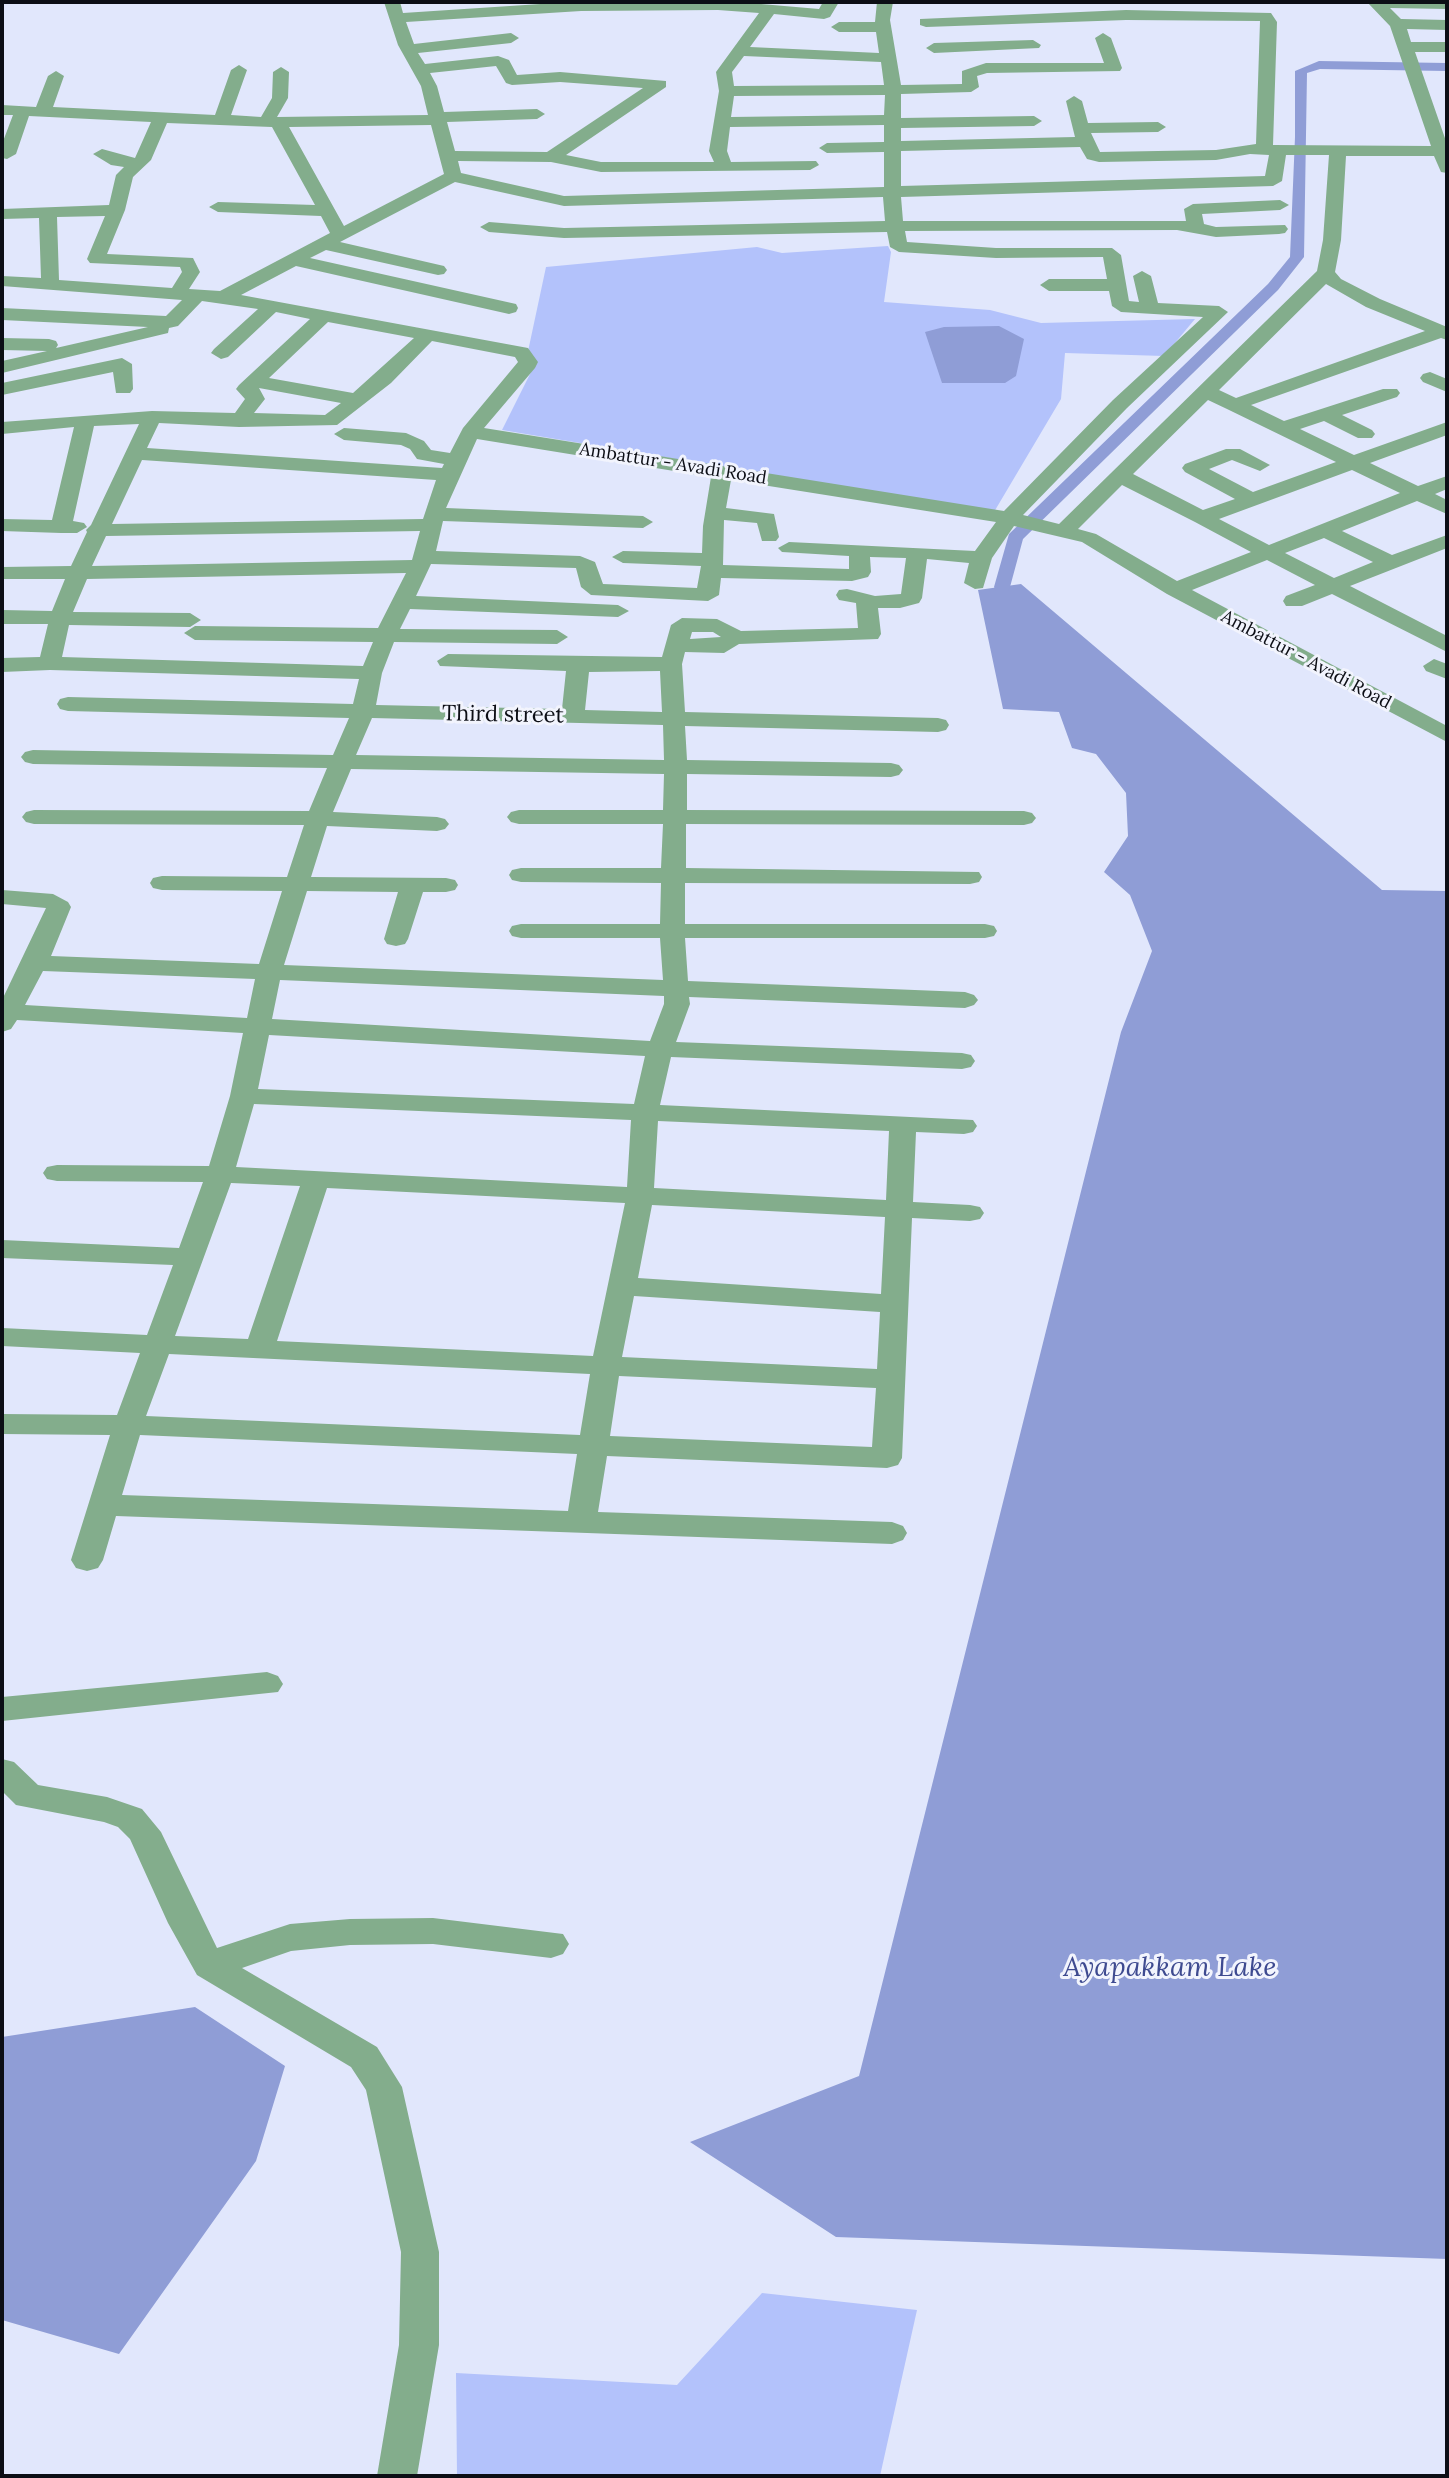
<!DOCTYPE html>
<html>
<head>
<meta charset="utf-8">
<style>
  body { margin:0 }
  #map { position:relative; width:1449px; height:2478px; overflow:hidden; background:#e1e7fc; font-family:Lora,serif }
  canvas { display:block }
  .frame { position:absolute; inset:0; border:4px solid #0c0e15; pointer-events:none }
</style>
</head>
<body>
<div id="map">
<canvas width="1449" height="2478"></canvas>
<div class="frame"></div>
</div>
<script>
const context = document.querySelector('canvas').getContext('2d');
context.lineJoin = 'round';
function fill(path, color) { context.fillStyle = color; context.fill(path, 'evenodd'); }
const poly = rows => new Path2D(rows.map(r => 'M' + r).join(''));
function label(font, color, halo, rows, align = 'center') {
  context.font = font + ' Lora,serif'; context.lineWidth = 6; context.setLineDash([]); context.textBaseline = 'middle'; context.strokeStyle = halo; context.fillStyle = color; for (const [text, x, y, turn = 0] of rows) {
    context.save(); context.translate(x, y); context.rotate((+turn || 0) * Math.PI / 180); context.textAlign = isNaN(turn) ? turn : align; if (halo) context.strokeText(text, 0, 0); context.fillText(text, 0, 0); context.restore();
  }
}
fill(poly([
  [888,246,891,252,884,302,990,310,1041,323,1195,319,1164,356,1065,353,1061,399,994,512,502,430,533,368,527,356,546,267,757,247,782,253],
  [762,2293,917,2310,880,2476,457,2476,456,2373,677,2385]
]), '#b3c2fb');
fill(poly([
  [999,326,1024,339,1016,376,1005,383,942,383,925,332,944,327],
  [1021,584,1382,890,1447,891,1447,2259,836,2237,690,2142,859,2076,1121,1032,1152,951,1130,895,1104,872,1128,836,1126,793,1096,754,1072,748,1059,712,1003,709,978,590],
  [195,2007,285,2066,256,2161,119,2354,2,2320,2,2037]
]), '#8f9dd6');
fill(poly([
  [1319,61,1447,63,1447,71,1320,69,1307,73,1304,257,1278,290,1023,539,1010,587,1008,591,996,591,994,587,1009,534,1268,284,1290,257,1295,137,1295,71,1319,61]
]), '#8f9dd6');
fill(poly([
  [384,2,400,2,403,13,571,2,738,2,819,9,823,2,839,2,830,17,824,19,774,14,750,47,879,53,876,32,839,32,831,27,839,22,875,22,877,2,893,2,890,20,901,85,962,84,962,71,986,63,1104,63,1095,38,1103,33,1111,38,1122,68,1120,71,987,73,977,76,979,87,971,92,901,94,901,118,1034,116,1042,121,1034,126,901,128,901,141,1075,137,1066,101,1074,96,1082,101,1088,123,1158,122,1166,127,1158,132,1091,133,1100,152,1216,150,1256,144,1260,21,1126,20,926,27,920,25,920,19,1126,10,1271,13,1277,22,1273,145,1431,146,1390,26,1367,2,1447,2,1447,9,1390,8,1401,19,1447,20,1447,30,1407,29,1411,42,1447,42,1447,52,1415,52,1447,144,1447,173,1441,172,1434,156,1346,156,1341,240,1335,272,1341,279,1380,299,1447,327,1447,340,1441,338,1251,405,1284,421,1383,389,1397,389,1400,393,1397,397,1342,415,1372,430,1375,434,1372,438,1358,438,1324,421,1300,429,1354,455,1447,422,1447,435,1370,463,1418,486,1447,476,1447,489,1435,494,1447,500,1447,514,1417,501,1342,531,1392,555,1447,535,1447,548,1350,586,1447,636,1447,652,1332,594,1302,606,1286,606,1283,601,1286,596,1315,585,1267,560,1192,590,1447,726,1447,742,1167,594,1082,542,1014,526,992,558,983,588,975,589,964,583,969,563,927,559,922,598,919,603,900,608,878,608,881,634,878,639,739,644,724,653,685,652,682,664,685,712,938,718,946,720,949,725,946,730,938,732,685,726,687,760,891,763,899,765,903,770,899,775,891,777,687,774,687,810,1024,811,1032,813,1036,818,1032,823,1024,825,686,824,686,868,979,872,982,877,979,882,970,884,685,883,685,924,985,924,994,926,997,931,994,936,985,938,685,938,688,981,965,992,974,995,978,1000,974,1005,965,1008,689,997,690,1004,676,1042,962,1053,971,1055,975,1061,971,1067,962,1069,671,1057,660,1105,973,1120,977,1126,973,1132,964,1134,916,1132,913,1202,970,1205,980,1207,984,1213,980,1219,970,1221,912,1218,902,1458,898,1465,887,1468,607,1456,598,1512,892,1522,903,1526,907,1533,903,1540,892,1544,116,1516,103,1560,98,1568,87,1571,76,1568,71,1560,110,1435,2,1434,2,1414,117,1415,140,1353,2,1346,2,1328,147,1335,173,1265,2,1258,2,1240,179,1248,203,1182,57,1181,47,1179,43,1173,47,1167,57,1165,209,1166,230,1096,243,1033,17,1020,11,1029,2,1032,2,1000,46,908,2,904,2,890,53,894,68,902,71,907,51,956,259,964,282,891,162,890,153,888,150,883,153,878,162,876,287,877,304,825,34,824,26,822,22,817,26,812,34,810,309,811,327,768,33,764,25,762,21,757,25,752,33,750,333,755,349,718,68,711,60,709,57,704,60,699,68,697,353,704,359,679,50,670,2,672,2,658,40,657,48,624,2,624,2,610,52,611,65,579,2,579,2,567,71,566,87,532,86,530,91,525,139,424,94,426,73,521,84,523,87,527,77,533,61,533,2,531,2,519,52,520,74,427,2,434,2,422,152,411,235,413,245,399,236,389,239,385,310,319,276,312,228,357,221,359,211,353,214,349,258,309,202,301,178,326,169,328,168,333,2,373,2,361,47,351,2,350,2,338,49,339,56,341,58,345,56,348,148,327,2,320,2,308,166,316,182,300,2,286,2,276,41,278,39,218,2,219,2,209,109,205,116,175,124,167,111,165,93,154,102,149,135,158,151,122,29,116,16,154,7,159,2,158,2,144,13,115,2,115,2,105,36,107,48,76,56,71,64,76,53,107,215,115,231,70,239,65,247,70,231,115,261,117,272,98,273,72,281,67,289,72,288,98,277,117,428,115,421,86,398,45,384,2],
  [718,10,759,13,716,72,719,91,709,151,714,162,601,162,566,155,666,87,666,81,560,72,517,75,509,60,498,56,425,64,418,53,511,43,519,38,511,33,414,44,406,22,581,11,718,10],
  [744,56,881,62,884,85,734,86,732,72,744,56],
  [496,66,506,83,512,85,560,82,643,88,547,152,455,151,447,122,537,119,545,114,537,109,444,112,437,86,430,73,496,66],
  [885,95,884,115,731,117,734,96,885,95],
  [167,123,272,127,315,205,218,202,209,207,218,212,321,216,330,233,220,291,189,289,200,272,193,258,107,254,125,210,133,177,151,160,167,123],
  [431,125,444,174,344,226,289,127,431,125],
  [884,125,884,142,827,143,819,148,827,153,884,152,884,187,564,196,461,173,458,161,551,162,601,172,810,170,819,165,816,161,731,162,727,151,730,127,884,125],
  [1080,147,1087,159,1099,162,1216,160,1250,154,1269,155,1265,176,901,186,901,151,1080,147],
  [1286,155,1329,155,1323,240,1317,271,1059,524,1023,515,1127,408,1228,312,1219,306,1158,303,1151,276,1142,271,1133,276,1139,302,1129,301,1121,255,1112,248,996,248,907,242,905,231,1177,230,1216,237,1279,234,1285,233,1288,229,1285,225,1216,227,1204,224,1202,214,1280,210,1289,205,1280,200,1193,204,1184,209,1186,221,903,221,901,197,1273,186,1282,181,1286,155],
  [455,182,564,206,883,197,885,221,564,228,489,222,480,227,489,232,564,238,887,232,890,247,899,252,996,258,1103,257,1107,279,1049,279,1040,285,1049,291,1109,291,1112,306,1121,312,1203,317,1113,400,1004,511,484,428,535,368,538,362,528,348,241,295,296,266,509,314,516,312,518,308,516,304,310,258,326,250,438,275,444,274,447,270,444,266,340,242,455,182],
  [105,216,87,259,90,263,180,267,182,272,172,288,59,280,57,217,105,216],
  [1326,284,1366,307,1425,331,1236,398,1219,390,1326,284],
  [328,322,414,338,353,393,269,378,328,322],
  [432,341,515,357,518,362,463,428,450,453,431,450,424,441,406,433,344,428,334,434,344,440,401,445,410,449,417,459,444,464,442,468,147,448,159,423,239,427,337,425,391,383,432,341],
  [259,388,341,403,325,415,254,413,265,399,259,388],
  [1208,400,1227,409,1336,462,1253,492,1209,469,1232,460,1260,471,1270,465,1240,449,1226,449,1185,464,1182,468,1185,472,1235,499,1203,510,1133,474,1208,400],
  [477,439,711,477,703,526,702,553,623,551,612,557,623,563,701,566,697,588,603,584,595,562,580,556,436,551,443,521,643,528,653,522,643,516,446,508,477,439],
  [142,460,436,480,423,519,112,524,142,460],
  [1352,470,1400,493,1269,545,1219,519,1352,470],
  [731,480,996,522,975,551,789,542,778,548,782,552,849,556,849,569,723,565,724,520,757,523,762,541,776,541,779,537,774,514,726,508,731,480],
  [1122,485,1195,522,1251,552,1177,581,1096,534,1078,529,1122,485],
  [420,531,412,560,92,566,106,536,420,531],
  [1324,538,1373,562,1334,578,1285,553,1324,538],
  [870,557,906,558,901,594,875,596,847,589,839,590,836,595,839,600,856,603,858,628,741,631,717,619,682,618,671,625,662,657,448,654,437,661,440,666,566,671,562,709,376,705,382,673,394,642,557,644,568,637,557,630,400,629,410,609,618,617,629,611,618,605,416,596,431,564,576,568,581,587,591,595,708,601,719,595,721,578,852,581,868,577,871,572,870,557],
  [406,573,378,628,195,626,184,633,195,640,373,642,363,666,62,657,69,625,190,627,201,620,190,613,73,612,87,579,406,573],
  [692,632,713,632,721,637,690,639,692,632],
  [660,671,662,712,585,710,589,672,660,671],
  [372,718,663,725,664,760,356,755,372,718],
  [351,769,664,774,663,810,519,810,511,812,507,817,511,822,519,824,663,824,661,868,521,868,512,870,509,875,512,880,521,882,661,883,660,924,521,924,512,926,509,931,512,936,521,938,660,938,663,980,284,965,307,891,398,892,384,939,387,944,396,946,405,944,408,939,423,892,446,892,455,890,458,885,455,880,446,878,311,877,327,826,437,831,445,829,449,824,445,819,437,817,333,812,351,769],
  [43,971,255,979,247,1018,25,1005,43,971],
  [280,980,664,996,664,1004,650,1041,272,1019,280,980],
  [269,1035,645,1056,634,1104,258,1089,269,1035],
  [254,1104,631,1120,627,1187,236,1167,254,1104],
  [658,1121,889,1131,886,1200,654,1188,658,1121],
  [231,1183,300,1186,248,1339,175,1336,231,1183],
  [327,1188,625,1203,593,1356,277,1341,327,1188],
  [652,1205,885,1217,881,1294,638,1278,652,1205],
  [634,1296,880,1312,877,1369,622,1357,634,1296],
  [169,1354,590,1374,580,1435,146,1416,169,1354],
  [619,1376,876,1388,872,1447,610,1436,619,1376],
  [140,1435,577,1454,568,1511,122,1495,140,1435],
  [1033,40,1041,45,1039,48,934,53,926,48,934,43,1033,40],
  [122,358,132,364,133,389,130,393,116,393,113,372,2,395,2,383,122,358],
  [1430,372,1447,379,1447,392,1423,382,1420,378,1423,374,1430,372],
  [1434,659,1447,664,1447,679,1426,671,1423,666,1434,659],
  [267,1672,278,1676,283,1684,278,1692,2,1721,2,1697,267,1672],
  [2,1759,14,1762,38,1785,107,1797,142,1809,161,1832,217,1948,290,1924,350,1919,433,1918,563,1934,569,1944,563,1954,551,1958,433,1944,350,1945,291,1951,242,1968,377,2047,402,2087,439,2252,439,2345,417,2476,377,2476,399,2345,401,2252,366,2090,351,2067,197,1975,168,1923,130,1839,118,1827,104,1822,16,1805,2,1791,2,1759]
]), '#83ad8c');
label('18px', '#0c0e15', '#f2f4fd', [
  ["Ambattur - Avadi Road",673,464,9],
  ["Ambattur - Avadi Road",1306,660,28]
]);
label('22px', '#0c0e15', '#f2f4fd', [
  ["Third street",503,715,1]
]);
label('italic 28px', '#3e4a90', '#f2f4fd', [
  ["Ayapakkam Lake",1170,1968]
]);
</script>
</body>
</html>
